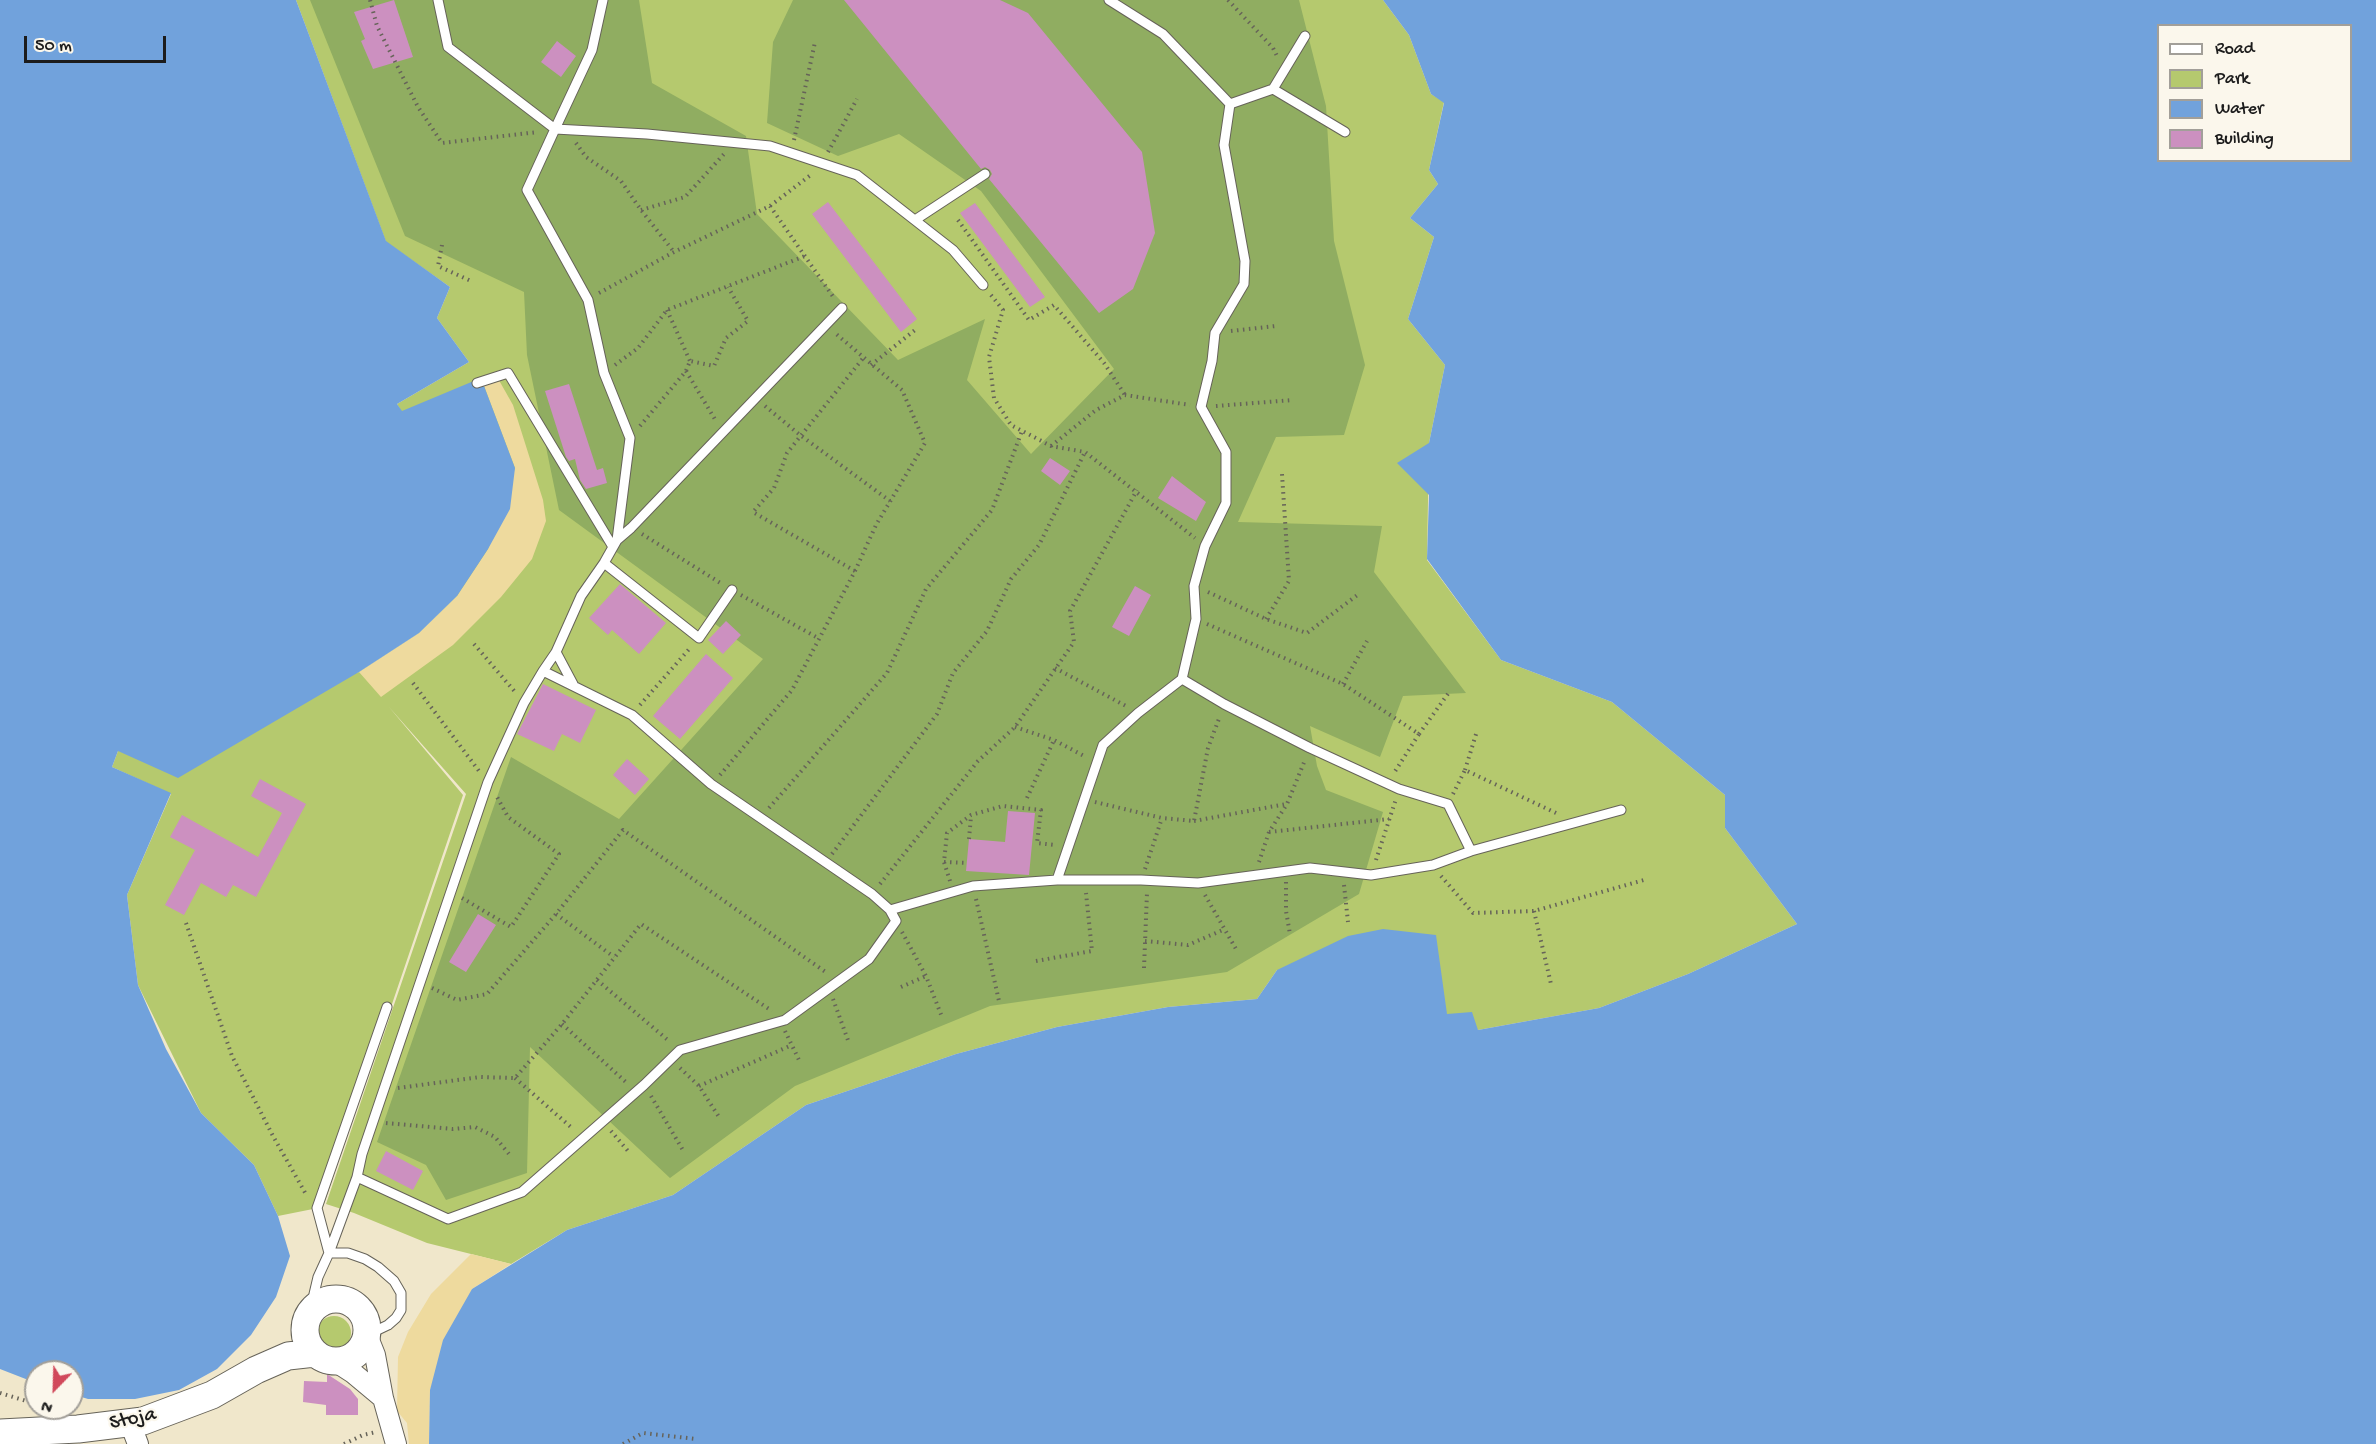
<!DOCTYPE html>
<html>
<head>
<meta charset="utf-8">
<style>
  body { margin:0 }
  #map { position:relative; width:2376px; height:1444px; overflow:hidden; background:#f0e7cb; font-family:"Gochi Hand",sans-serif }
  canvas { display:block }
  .legend { position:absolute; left:2157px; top:24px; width:195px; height:138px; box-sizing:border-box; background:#fbf7ec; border:2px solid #a29f99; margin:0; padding:8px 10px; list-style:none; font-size:18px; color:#1c1c1c }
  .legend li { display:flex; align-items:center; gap:12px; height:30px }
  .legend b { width:30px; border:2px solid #a29f99 }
  .north { position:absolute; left:24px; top:1360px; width:60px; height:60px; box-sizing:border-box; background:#fbf7ec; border:2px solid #a29f99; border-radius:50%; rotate:203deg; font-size:16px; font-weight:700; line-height:24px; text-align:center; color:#1c1c1c }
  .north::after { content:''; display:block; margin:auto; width:21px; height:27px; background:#d1495b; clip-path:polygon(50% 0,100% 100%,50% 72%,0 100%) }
  .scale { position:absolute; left:24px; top:36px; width:142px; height:27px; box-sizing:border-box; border:3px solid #1c1c1c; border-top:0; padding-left:8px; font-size:18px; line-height:21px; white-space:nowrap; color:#1c1c1c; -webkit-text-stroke:4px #fbf7ec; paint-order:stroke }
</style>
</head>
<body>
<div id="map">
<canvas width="2376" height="1444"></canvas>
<ul class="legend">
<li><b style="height:8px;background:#fff"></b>Road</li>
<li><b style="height:16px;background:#b5c96e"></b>Park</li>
<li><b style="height:16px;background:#71a2dc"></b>Water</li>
<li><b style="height:16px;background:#cc90c0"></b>Building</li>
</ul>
<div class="north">N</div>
<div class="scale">50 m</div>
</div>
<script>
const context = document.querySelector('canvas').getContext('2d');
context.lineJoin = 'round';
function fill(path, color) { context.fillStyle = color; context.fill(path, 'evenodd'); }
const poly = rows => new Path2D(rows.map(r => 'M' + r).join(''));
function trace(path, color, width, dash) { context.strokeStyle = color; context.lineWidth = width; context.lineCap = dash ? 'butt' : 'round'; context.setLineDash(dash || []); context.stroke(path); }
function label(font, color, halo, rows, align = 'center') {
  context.font = font + ' "Gochi Hand",sans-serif'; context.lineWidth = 4.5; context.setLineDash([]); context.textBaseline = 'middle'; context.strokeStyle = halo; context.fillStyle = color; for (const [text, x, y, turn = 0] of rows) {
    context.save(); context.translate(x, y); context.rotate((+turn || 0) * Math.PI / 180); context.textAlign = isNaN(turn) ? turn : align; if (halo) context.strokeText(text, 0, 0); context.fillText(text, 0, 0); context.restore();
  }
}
fill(poly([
  [296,0,1383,0,1409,35,1431,94,1444,102,1429,170,1438,184,1410,218,1434,237,1408,319,1445,365,1429,443,1427,560,1501,660,1612,702,1725,795,1725,828,1797,924,1688,974,1599,1008,1478,1030,1447,1014,1277,970,1257,999,1168,1007,1057,1027,956,1054,806,1105,673,1195,567,1230,511,1264,427,1243,354,1213,326,1204,466,794,389,707,463,795,323,1207,278,1216,254,1165,201,1113,138,985,127,895,171,794,112,767,118,751,359,672,419,633,457,596,401,411,397,404,469,362,437,318,450,287,386,242],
  '317 1333a17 17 0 1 1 34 0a17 17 0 1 1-34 0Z'
]), '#b5c96e');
fill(poly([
  [310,0,639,0,652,83,746,136,757,214,898,360,985,319,967,380,1031,454,1114,369,981,191,899,134,838,156,767,123,773,42,793,0,1299,0,1326,106,1334,241,1365,365,1344,435,1276,437,1238,522,1382,526,1374,572,1466,693,1403,696,1380,757,1310,726,1317,766,1326,790,1383,812,1359,894,1227,972,990,1006,795,1086,670,1178,530,1047,527,1173,446,1200,426,1165,377,1142,511,757,619,819,763,659,559,510,527,355,524,292,405,236]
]), '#90ad61');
fill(poly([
  [496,375,513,405,543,500,546,521,532,559,501,597,453,645,381,697,359,672,419,633,457,596,488,549,515,468,481,378],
  [471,1254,511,1264,472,1289,430,1390,429,1444,409,1444,407,1423,397,1411,398,1357,408,1332,431,1294]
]), '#eeda9e');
fill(poly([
  [0,0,296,0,386,241,450,287,437,318,469,362,397,404,402,411,481,378,515,468,510,509,488,549,457,596,419,633,359,672,178,778,118,751,112,767,171,793,127,895,138,985,166,1049,201,1113,254,1165,278,1216,290,1256,276,1297,251,1335,217,1369,179,1390,135,1399,88,1399,72,1394,72,1372,36,1372,36,1383,0,1369],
  [1383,0,2376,0,2376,1444,429,1444,430,1390,443,1340,472,1289,567,1230,673,1195,806,1105,956,1054,1057,1027,1168,1007,1257,999,1277,970,1348,936,1383,929,1436,935,1447,1014,1472,1012,1478,1030,1599,1008,1688,974,1797,924,1725,828,1725,795,1612,702,1501,660,1427,559,1429,495,1397,463,1429,443,1445,365,1408,319,1434,237,1410,218,1438,184,1429,170,1444,103,1431,94,1409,35],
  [2158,26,2350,26,2350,160,2158,160]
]), '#71a2dc');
fill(poly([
  [394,0,413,57,373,69,361,41,365,39,354,12],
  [844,0,1000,0,1028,13,1142,152,1155,233,1133,289,1099,313,989,179,992,174,990,170,985,167,981,169],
  [557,41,576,56,561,77,541,62],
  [828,202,917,319,901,332,812,214],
  [975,203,1045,297,1030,307,960,213],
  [569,384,597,470,603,468,607,483,586,489,580,480,575,459,569,461,566,457,545,391],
  [1050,458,1070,471,1060,485,1041,471],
  [1172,476,1206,502,1196,521,1158,498],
  [620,584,666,623,639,654,612,630,608,635,589,618],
  [1135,586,1151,595,1129,636,1112,627],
  [726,621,741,635,723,654,708,640],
  [706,654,733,678,680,739,653,716],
  [543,684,596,710,580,743,562,734,554,751,517,734],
  [627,759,649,779,635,795,613,775],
  [260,779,306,804,256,897,233,885,226,897,201,883,184,915,165,905,195,850,170,837,182,815,258,857,282,813,251,796],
  [1008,811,1035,813,1029,875,966,871,969,839,1005,842],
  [478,914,496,925,466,972,449,962],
  [386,1151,423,1171,413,1190,376,1171],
  [327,1374,350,1389,358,1399,358,1415,326,1415,326,1405,303,1402,304,1381,327,1382]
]), '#cc90c0');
const service = poly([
  [438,0,448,47,555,129,527,190,588,300,604,373,630,438,617,540,604,563,581,596,556,652,543,671,524,703,488,782,362,1154,357,1177,448,1219,522,1192,644,1085,680,1050,785,1020,869,959,896,921,890,910,872,894,711,784,632,715,543,671],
  [603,0,592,50,555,129,647,134,770,146,857,175,953,250,983,285],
  [1273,89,1345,132],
  [1230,104,1273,89,1305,36],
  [915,220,985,174],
  [477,383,508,373,613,547],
  [617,540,631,528,842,308],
  [604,563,699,638,732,590],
  [556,652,573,684],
  [1182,679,1224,704,1310,748,1399,789,1448,804,1471,851],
  [1057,880,1103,745,1138,713,1182,679,1196,619,1194,586,1205,546,1226,503,1226,452,1201,407,1212,361,1215,333,1244,284,1245,261,1224,145,1230,104,1163,34,1109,0],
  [890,910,973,886,1057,880,1141,880,1198,883,1310,868,1371,875,1433,865,1471,851,1621,810],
  [329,1253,317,1208,387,1007],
  [329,1253,348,1253,365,1259,378,1267,394,1281,401,1293,401,1310,396,1318,388,1325,367,1335],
  [318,1305,314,1294,318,1277,329,1253,357,1177]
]);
const minor = poly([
  [367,1335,375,1355,383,1398,396,1444],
  [336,1362,353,1373,383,1398],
  [130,1423,138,1444]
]);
const secondary = poly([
  '305 1330a31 31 0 1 1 62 0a31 31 0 1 1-62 0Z',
  [0,1433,78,1429,143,1421,212,1395,256,1370,288,1356,315,1353]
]);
trace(service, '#666359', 11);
trace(minor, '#666359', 22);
trace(secondary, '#666359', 29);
trace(poly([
  [370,0,377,26,418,107,442,143,538,132],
  [1228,0,1273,48,1277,56],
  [794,140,815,42],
  [576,143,586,157,621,181,641,210,674,252],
  [828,152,857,99],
  [770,206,834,298],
  [641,210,685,197,724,154],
  [958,220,1029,320,1054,305,1104,363,1125,395],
  [442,245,438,266,471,281],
  [599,293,674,252,770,206,812,174],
  [991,295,1003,310,989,357,994,398,1011,425,1051,446,1085,452,1195,538],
  [667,310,690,361],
  [1231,331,1276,326],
  [615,365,638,348,667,310,805,256],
  [871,365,915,330],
  [686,371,716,421],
  [765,406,800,435,890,501],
  [1216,406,1293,400],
  [640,426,686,371,690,361,714,366,726,338,748,321,728,287],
  [1051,446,1096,410,1125,395,1190,405],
  [642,534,722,584],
  [855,571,753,512,774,488,787,453,864,357],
  [1208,592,1266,619,1307,633,1360,593],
  [741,595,818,638],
  [1266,619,1289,581,1282,474],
  [1207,624,1343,684,1419,734,1394,773],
  [474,644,516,693],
  [1055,668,1126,706],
  [413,683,479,771],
  [1343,684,1367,641],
  [640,705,691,647],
  [1015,727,1054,740,1086,757],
  [1419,734,1450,691],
  [1465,770,1477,731],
  [720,775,792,690,855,571,876,525,925,443,902,390,835,333],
  [1453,794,1465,770,1556,813],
  [1027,798,1054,740],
  [1095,802,1162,818,1194,821,1208,748,1220,716],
  [769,808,887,673,926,589,992,510,1022,431],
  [1194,821,1286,804],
  [1269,832,1389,819],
  [969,839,971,816],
  [832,854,937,714,953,673,987,631,1011,579,1039,545,1085,452],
  [1376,860,1396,799],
  [944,862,967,863],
  [1259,862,1269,832,1287,804,1305,760],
  [1145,869,1162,818],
  [1441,876,1473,913,1534,911,1644,880],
  [950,881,944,862,947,833,971,815,1003,806,1041,810,1037,843,1055,845],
  [1286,882,1286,911,1290,934],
  [880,884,978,761,1015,727,1074,642,1070,611,1137,490],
  [1344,885,1348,922],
  [1205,895,1236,949],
  [462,898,511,927,559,854,508,817,497,797],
  [976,899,999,1001],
  [1534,911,1551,984],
  [556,914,614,957],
  [186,923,232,1056,273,1136,307,1196],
  [902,932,926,976,942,1017],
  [1145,941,1188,945,1225,929],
  [1036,961,1092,951,1086,893],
  [1144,968,1147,893],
  [597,980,669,1041],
  [901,987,926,976],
  [432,988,457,1000,487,994,556,914,623,830,827,973],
  [833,999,849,1043],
  [562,1024,628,1084],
  [785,1031,800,1062],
  [680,1068,699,1086,719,1117],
  [515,1078,573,1129],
  [699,1086,792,1045],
  [398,1088,480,1077,515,1078,562,1024,641,924,772,1011],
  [651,1096,684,1152],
  [386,1123,453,1129,475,1127,495,1137,509,1154],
  [611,1131,628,1151],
  [0,1393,36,1404],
  [344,1444,363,1435,376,1432],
  [623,1444,643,1433,696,1439]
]), '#666359', 4, [1.5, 4.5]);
trace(service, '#fff', 9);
trace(minor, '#fff', 20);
trace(secondary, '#fff', 27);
label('21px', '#1c1c1c', '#fbf7ec', [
  ["Stoja",133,1420,-12]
]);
</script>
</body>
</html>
